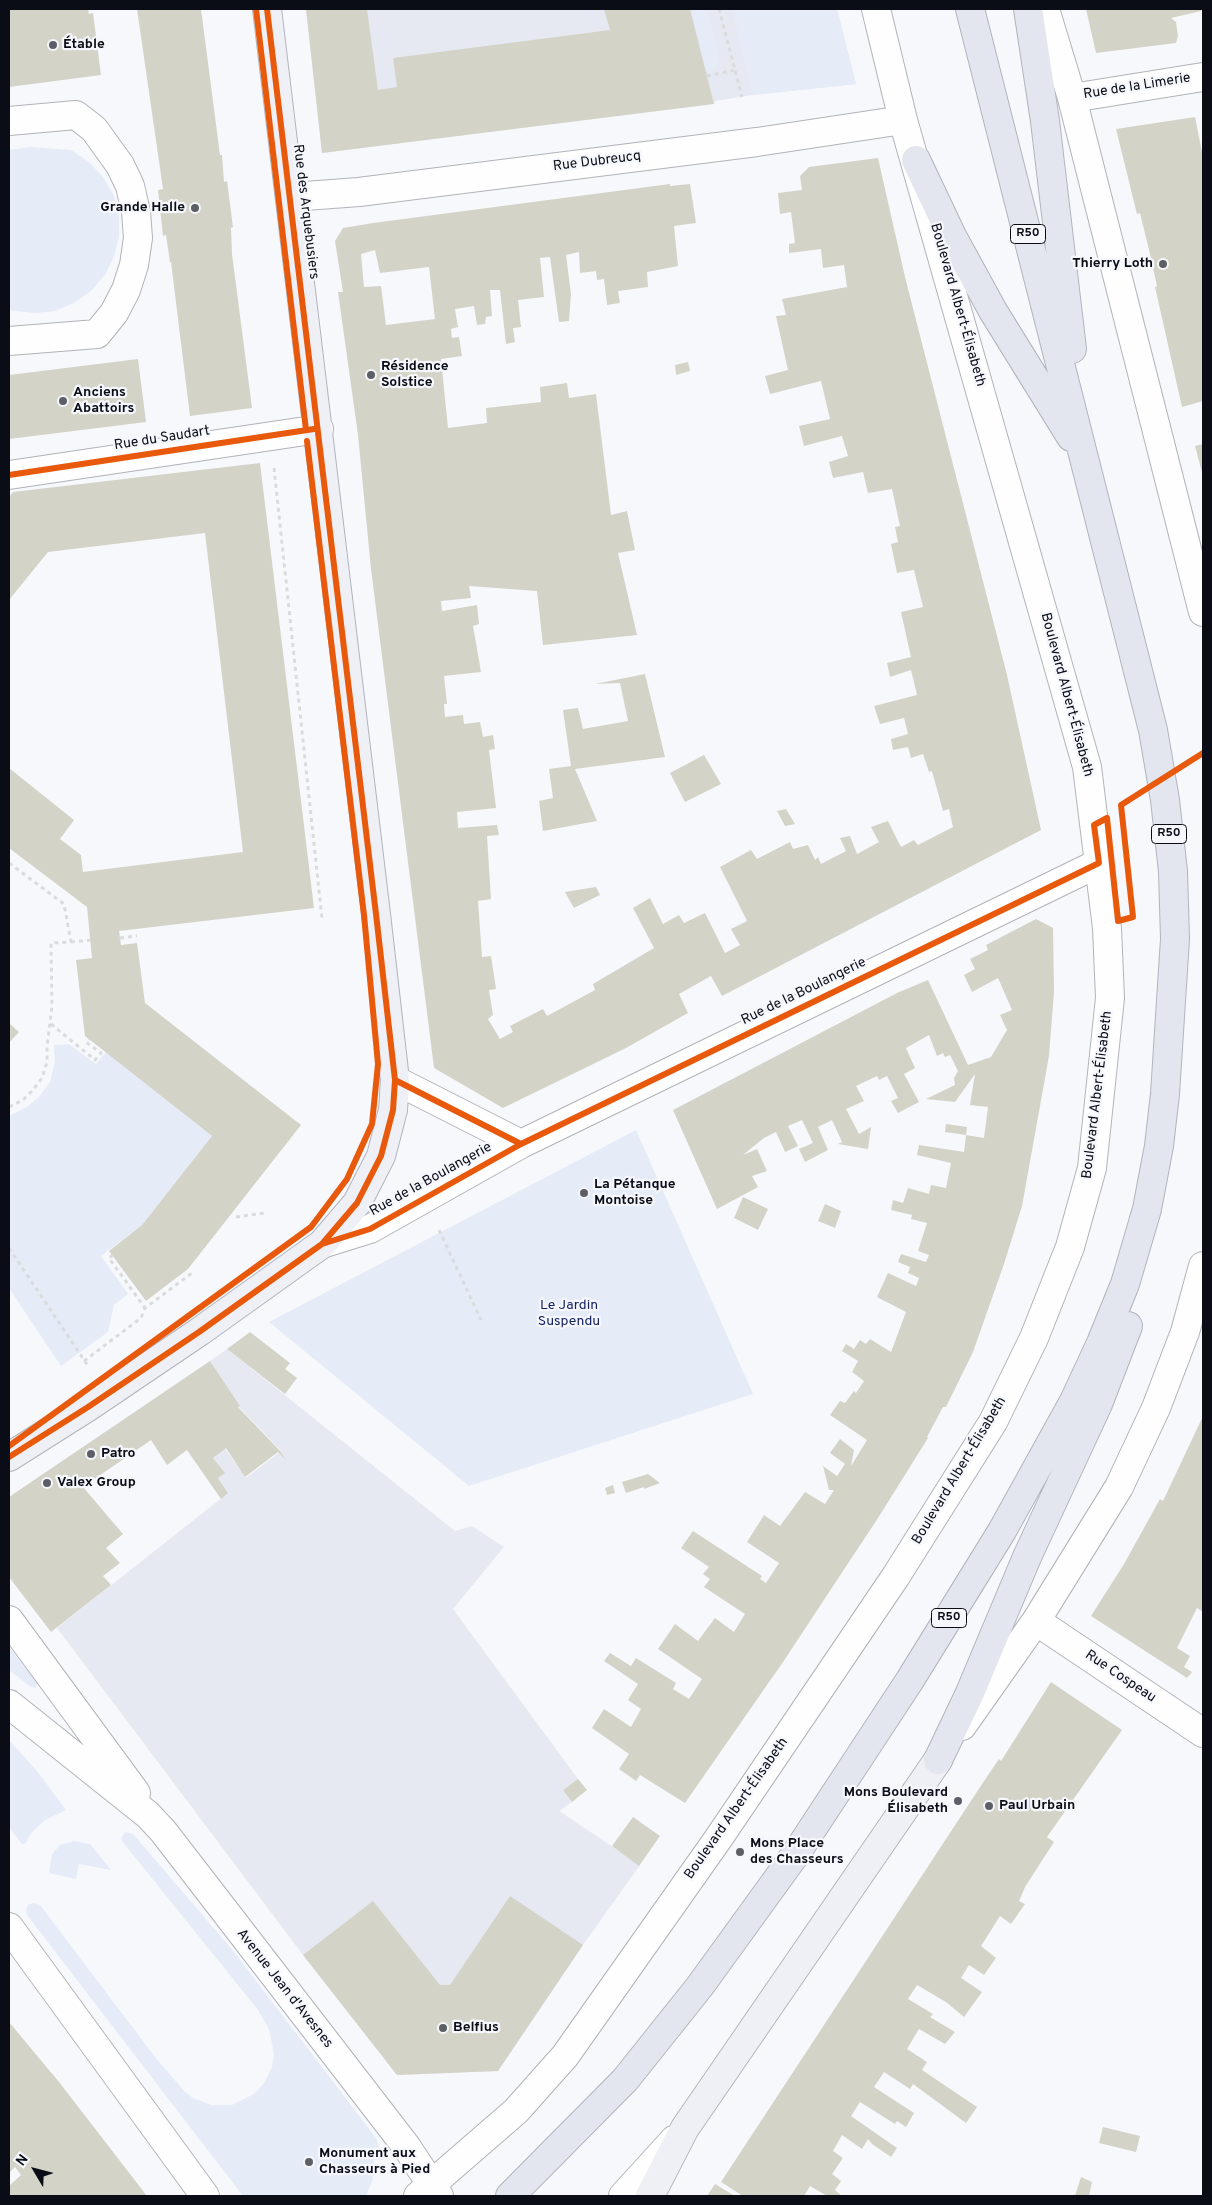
<!DOCTYPE html>
<html>
<head>
<meta charset="utf-8">
<style>
  body { margin:0 }
  #map { position:relative; width:1212px; height:2205px; overflow:hidden; background:#f7f8fb; font-family:Overpass,sans-serif }
  canvas { display:block }
  .frame { position:absolute; inset:0; border:10px solid #0a0d16; pointer-events:none }
  .north { position:absolute; left:10px; top:2145px; width:50px; height:50px; -webkit-text-stroke:4px #f5f7fd; paint-order:stroke; rotate:307deg; font-size:14px; font-weight:700; line-height:20px; text-align:center; color:#0a0d16 }
  .north::after { content:''; display:block; margin:auto; width:18px; height:22px; background:#0a0d16; clip-path:polygon(50% 0,100% 100%,50% 72%,0 100%) }
</style>
</head>
<body>
<div id="map">
<canvas width="1212" height="2205"></canvas>
<div class="frame"></div>
<div class="north">N</div>
</div>
<script>
const context = document.querySelector('canvas').getContext('2d');
context.lineJoin = 'round';
function fill(path, color) { context.fillStyle = color; context.fill(path, 'evenodd'); }
const poly = rows => new Path2D(rows.map(r => 'M' + r).join(''));
function trace(path, color, width, dash) { context.strokeStyle = color; context.lineWidth = width; context.lineCap = dash ? 'butt' : 'round'; context.setLineDash(dash || []); context.stroke(path); }
function label(font, color, halo, rows, align = 'center') {
  context.font = font + ' Overpass,sans-serif'; context.lineWidth = 4.5; context.setLineDash([]); context.textBaseline = 'middle'; context.strokeStyle = halo; context.fillStyle = color; for (const [text, x, y, turn = 0] of rows) {
    context.save(); context.translate(x, y); context.rotate((+turn || 0) * Math.PI / 180); context.textAlign = isNaN(turn) ? turn : align; if (halo) context.strokeText(text, 0, 0); context.fillText(text, 0, 0); context.restore();
  }
}
fill(poly([
  [306,9,837,9,856,84,753,95,715,101,715,103,322,153],
  [227,1349,455,1531,472,1526,504,1547,453,1609,578,1779,563,1790,572,1802,559,1811,640,1865,583,1945,498,2071,397,2075,303,1955,57,1628,228,1493,218,1478,224,1473,213,1458,225,1448,246,1478,281,1451,239,1407,210,1361]
]), '#e6e9f2');
fill(poly([
  [690,9,707,9,720,63,716,69,706,70],
  [732,9,837,9,856,84,753,95],
  [31,147,71,150,89,162,103,177,114,196,119,217,119,237,114,257,105,275,91,291,74,303,55,311,35,313,9,310,9,150],
  [69,1044,96,1064,106,1052,212,1136,142,1225,101,1256,128,1294,114,1305,108,1332,61,1366,9,1288,9,1116,27,1107,40,1096,50,1082,55,1062,54,1045],
  [636,1130,753,1394,469,1486,269,1322],
  [9,1647,37,1682,36,1688,31,1687,9,1670],
  [9,1740,37,1771,66,1810,45,1820,32,1832,25,1844,22,1844,9,1827],
  [125,1832,133,1834,235,1953,376,2138,384,2160,374,2160,373,2179,366,2196,243,2196,27,1915,26,1911,28,1905,33,1903,40,1905,155,2057,184,2091,193,2098,211,2105,232,2105,254,2094,264,2083,272,2067,274,2054,269,2029,258,2010,122,1841,122,1837],
  [74,1841,90,1844,111,1870,79,1864,76,1879,49,1873,52,1854,60,1845]
]), '#e6ebf8');
fill(poly([
  [9,9,88,9,89,14,93,13,101,75,9,87],
  [137,9,201,9,220,155,222,155,224,182,227,181,233,227,231,228,232,254,252,408,190,416,171,262,170,262,166,235,163,236,158,190,163,189],
  [306,9,367,9,378,90,397,87,393,58,610,30,604,9,690,9,714,104,322,153],
  [1086,9,1201,9,1201,11,1171,18,1176,22,1178,36,1176,43,1096,53],
  [1195,117,1203,157,1203,401,1182,407,1155,287,1157,286,1149,250,1140,213,1137,214,1116,129],
  [878,158,905,277,1007,675,1041,830,722,996,711,976,679,994,688,1013,626,1048,503,1108,434,1068,371,569,358,435,338,292,343,292,335,241,343,228,373,223,670,184,670,186,690,184,696,223,674,226,678,266,647,272,648,287,618,291,620,303,607,305,604,279,597,280,596,271,580,273,579,252,566,255,571,294,569,321,559,322,550,257,540,258,544,297,518,300,521,327,513,328,515,342,506,344,500,290,490,290,492,316,486,317,485,324,477,325,474,306,455,309,458,327,451,329,452,338,459,337,462,356,441,359,448,428,487,423,486,408,541,402,540,387,567,383,569,398,596,394,611,515,627,511,635,550,618,553,637,635,543,645,537,591,469,586,471,598,441,601,442,611,477,605,479,624,473,626,481,672,444,676,447,704,444,704,445,717,463,715,464,724,480,722,483,737,493,735,495,749,489,750,496,808,457,812,458,828,497,825,499,835,487,836,491,899,478,901,482,957,491,956,496,989,489,990,493,1015,488,1019,500,1039,513,1032,510,1026,543,1009,547,1016,595,990,593,984,654,948,633,908,650,898,663,924,679,915,684,923,705,913,725,953,740,945,731,929,747,921,720,867,751,850,757,859,790,842,793,849,808,845,815,860,818,857,821,864,846,851,840,838,850,836,857,854,879,842,871,827,888,821,901,847,914,840,918,845,953,827,949,809,943,811,932,771,929,772,923,754,911,758,908,747,893,750,891,739,908,734,904,718,880,724,874,706,917,695,911,670,890,677,887,663,911,657,901,612,923,607,914,570,897,573,891,544,898,542,895,527,900,526,892,489,868,493,863,472,833,478,829,462,848,456,842,436,804,446,799,426,830,419,821,381,770,394,765,376,788,370,776,316,786,315,782,299,847,287,844,265,823,268,821,249,789,253,789,244,795,243,791,212,780,214,778,193,802,190,800,176,809,167],
  [375,250,380,273,429,267,435,319,386,325,381,286,364,287,361,254],
  [138,359,146,422,9,439,9,375],
  [688,362,690,371,676,375,675,365],
  [1203,444,1203,476,1195,446],
  [260,463,314,908,119,931,121,945,137,943,145,1003,301,1125,188,1269,146,1301,109,1251,142,1225,212,1136,85,1036,76,960,92,958,87,907,9,848,9,768,74,820,60,839,81,855,83,872,243,852,205,533,48,552,9,600,9,497,13,492],
  [645,674,665,757,575,769,597,821,543,831,539,801,553,798,549,769,571,766,563,710,578,708,583,729,628,721,620,683,595,684],
  [704,755,721,784,685,802,670,773],
  [786,809,795,824,785,826,777,811],
  [596,887,600,895,574,908,565,892],
  [1036,919,1053,928,1054,991,1049,1056,1022,1206,1004,1264,973,1352,946,1407,943,1407,927,1437,928,1438,878,1518,783,1662,685,1803,640,1775,636,1781,619,1769,629,1754,592,1728,604,1709,631,1727,641,1709,628,1700,638,1684,604,1661,610,1653,631,1666,636,1658,676,1683,673,1689,689,1699,702,1679,658,1649,675,1624,698,1641,715,1618,734,1632,745,1614,704,1587,710,1579,703,1574,709,1567,681,1548,693,1531,762,1576,760,1579,766,1583,779,1563,747,1542,764,1515,780,1526,805,1492,825,1504,834,1490,829,1490,823,1466,837,1476,845,1464,830,1453,840,1439,854,1450,851,1466,867,1440,830,1415,840,1401,845,1403,854,1391,856,1393,864,1381,852,1372,858,1361,842,1351,846,1344,854,1349,860,1340,866,1344,870,1339,891,1352,906,1312,877,1297,888,1273,916,1286,919,1278,908,1273,910,1267,898,1262,901,1254,926,1262,929,1255,918,1251,927,1223,911,1219,912,1215,891,1210,893,1200,903,1203,908,1188,929,1194,931,1185,946,1188,951,1163,917,1155,919,1145,964,1152,966,1135,984,1138,988,1107,970,1105,975,1074,955,1102,926,1099,955,1085,954,1078,958,1071,950,1055,945,1057,943,1053,937,1056,929,1035,906,1048,915,1068,904,1074,919,1102,898,1113,891,1101,898,1098,887,1076,879,1080,877,1076,856,1086,864,1101,846,1109,859,1134,871,1127,868,1149,838,1144,842,1142,832,1120,818,1127,828,1150,805,1162,799,1149,813,1143,802,1120,788,1126,798,1146,785,1152,776,1132,764,1138,743,1155,757,1149,767,1171,752,1176,758,1187,717,1209,673,1110,897,993,928,980,968,1065,991,1057,1007,1030,1000,1015,1012,1010,998,978,972,992,964,975,975,969,970,959,988,950,986,945],
  [9,1023,19,1032,9,1043],
  [946,1124,967,1127,966,1135,945,1132],
  [743,1197,768,1209,758,1230,734,1218],
  [825,1204,841,1211,835,1228,818,1221],
  [250,1332,290,1363,285,1369,297,1378,285,1394,227,1349],
  [210,1361,240,1406,238,1407,280,1451,286,1460,278,1452,245,1477,226,1448,213,1458,225,1473,218,1478,228,1493,221,1499,187,1450,167,1465,151,1440,83,1487,123,1534,106,1548,120,1563,103,1576,111,1585,51,1632,9,1577,9,1497],
  [1203,1416,1203,1612,1197,1608,1177,1648,1190,1656,1184,1667,1192,1672,1187,1678,1091,1616,1124,1564,1160,1499,1163,1501],
  [648,1474,660,1483,644,1489,644,1487,626,1493,622,1482],
  [613,1485,615,1493,607,1495,605,1488],
  [1051,1682,1122,1730,1047,1837,1054,1842,1025,1887,1019,1901,1025,1904,1011,1924,1000,1916,981,1946,996,1958,984,1975,969,1965,961,1978,982,1992,964,2017,946,2002,917,1985,908,1999,933,2014,930,2017,955,2032,945,2044,919,2029,907,2049,927,2062,922,2070,977,2107,966,2123,913,2084,910,2089,884,2072,874,2087,914,2113,906,2127,897,2121,895,2124,860,2102,851,2116,897,2148,891,2157,872,2144,868,2139,862,2149,842,2135,833,2151,843,2158,832,2174,841,2181,835,2190,842,2196,827,2196,810,2186,804,2196,743,2196,721,2182,984,1781,999,1759,1001,1761],
  [578,1779,587,1790,572,1802,563,1790],
  [633,1817,660,1836,639,1866,612,1846],
  [510,1896,583,1945,498,2071,397,2075,303,1955,373,1901,440,1985,450,1985],
  [9,2022,59,2082,147,2196,9,2196,9,2186,21,2175,15,2167,9,2173],
  [1103,2127,1140,2136,1136,2152,1099,2143],
  [1081,2177,1092,2182,1089,2196,1075,2196],
  [715,2184,735,2196,707,2196]
]), '#d4d3c8');
const minor = poly([
  [1045,9,1072,98,1203,612],
  [1072,98,1203,77],
  [9,121,76,115,94,129,120,165,130,186,136,212,138,238,134,265,126,290,114,313,97,334,9,341],
  [291,197,359,192,757,142,903,120],
  [9,475,319,429],
  [395,1080,521,1144],
  [322,1244,370,1229,521,1144,1099,863],
  [9,1620,136,1793],
  [1036,1621,1203,1733],
  [9,1704,148,1815,163,1831,406,2146,439,2196],
  [962,1726,1036,1621,1119,1487,1156,1408,1185,1332,1203,1266],
  [9,1927,205,2196],
  [418,2196,516,2111,565,2056,718,1839,896,1576,993,1422,1034,1338,1070,1247,1092,1168,1110,998,1107,928,1087,767,903,120,876,9],
  [623,2196,674,2140]
]);
const major = poly([
  [9,1457,88,1407,199,1332,322,1244,357,1203,381,1156,393,1110,395,1080,376,914,267,9],
  [650,2196,685,2128,938,1760]
]);
const highway = poly([
  [1028,9,1045,121,1072,349],
  [916,160,952,236,993,311,1071,437],
  [938,1760,969,1695,1027,1557,1098,1404,1128,1326],
  [510,2196,625,2080,700,1986,797,1852,910,1680,1002,1531,1074,1401,1101,1343,1125,1284,1147,1209,1159,1146,1165,1094,1175,939,1173,871,1165,800,1153,730,970,9]
]);
trace(minor, '#b1b3b9', 30);
trace(major, '#b1b4bf', 30);
trace(highway, '#b1b4bf', 30);
trace(poly([
  [719,9,742,97],
  [707,76,735,70],
  [274,468,322,919],
  [9,863,64,904,71,942,51,943,52,1006,47,1047,47,1062,42,1078,33,1090,23,1100,9,1107],
  [120,938,137,936],
  [71,942,91,940],
  [51,1024,95,1060,101,1053,86,1042,89,1039],
  [236,1217,265,1213],
  [439,1230,481,1320],
  [9,1248,88,1366],
  [113,1255,109,1258,145,1308],
  [84,1361,141,1318,145,1308,192,1273]
]), '#dadbdc', 3, [4, 4]);
trace(minor, '#fefefe', 28);
trace(major, '#eef0f5', 28);
trace(highway, '#e3e6ef', 28);
trace(poly([
  [256,9,306,430],
  [9,475,314,429],
  [395,1080,521,1144],
  [322,1244,370,1229,521,1144,1099,863,1094,825,1107,818,1118,921,1133,917,1121,805,1203,753],
  [9,1446,311,1227,347,1179,372,1124,378,1064,364,915,307,441],
  [9,1457,88,1407,199,1332,322,1244,357,1203,381,1156,393,1110,395,1080,376,914,267,9]
]), '#e8590c', 6);
for (const [x, y, r, color] of [
  [53,45,5,"#5d5f66"],
  [195,208,5,"#5d5f66"],
  [1163,264,5,"#5d5f66"],
  [371,375,5,"#5d5f66"],
  [63,401,5,"#5d5f66"],
  [584,1193,5,"#5d5f66"],
  [91,1454,5,"#5d5f66"],
  [47,1483,5,"#5d5f66"],
  [958,1801,5,"#5d5f66"],
  [989,1806,5,"#5d5f66"],
  [740,1852,5,"#5d5f66"],
  [443,2028,5,"#5d5f66"],
  [309,2162,5,"#5d5f66"]
]) { const dot = new Path2D(); dot.arc(x, y, r, 0, 2 * Math.PI); context.fillStyle = color; context.fill(dot); trace(dot, '#f5f7fd', 2); }
for (const [x, y, w] of [
  [1028,234,35],
  [1169,834,35],
  [949,1618,35]
]) { const box = new Path2D(); box.roundRect(x - w / 2, y - 9.5, w, 19, 4); context.fillStyle = '#f5f7fd'; context.fill(box); trace(box, '#0a0d16', 1); }
label('bold 12px', '#0a0d16', null, [
  ["R50",1028,234],
  ["R50",1169,834],
  ["R50",949,1618]
]);
label('bold 14px', '#0a0d16', '#f5f7fd', [
  ["Étable",63,45],
  ["Grande Halle",185,208,"right"],
  ["Thierry Loth",1153,264,"right"],
  ["Résidence",381,367],
  ["Solstice",381,383],
  ["Anciens",73,393],
  ["Abattoirs",73,409],
  ["La Pétanque",594,1185],
  ["Montoise",594,1201],
  ["Patro",101,1454],
  ["Valex Group",57,1483],
  ["Mons Boulevard",948,1793,"right"],
  ["Élisabeth",948,1809,"right"],
  ["Paul Urbain",999,1806],
  ["Mons Place",750,1844],
  ["des Chasseurs",750,1860],
  ["Belfius",453,2028],
  ["Monument aux",319,2154],
  ["Chasseurs à Pied",319,2170]
], 'left');
label('14px', '#0a0d16', '#f5f7fd', [
  ["Rue de la Limerie",1137,87,-9],
  ["Rue Dubreucq",597,162,-7],
  ["Rue des Arquebusiers",305,212,83],
  ["Boulevard Albert-Élisabeth",957,305,74],
  ["Rue du Saudart",162,439,-9],
  ["Boulevard Albert-Élisabeth",1066,695,75],
  ["Rue de la Boulangerie",804,992,-26],
  ["Boulevard Albert-Élisabeth",1098,1095,-83],
  ["Rue de la Boulangerie",431,1180,-29],
  ["Boulevard Albert-Élisabeth",960,1471,-59],
  ["Rue Cospeau",1120,1677,34],
  ["Boulevard Albert-Élisabeth",737,1809,-55],
  ["Avenue Jean d'Avesnes",284,1989,52]
]);
label('14px', '#162363', '#f5f7fd', [
  ["Le Jardin",569,1306],
  ["Suspendu",569,1322]
]);
</script>
</body>
</html>
